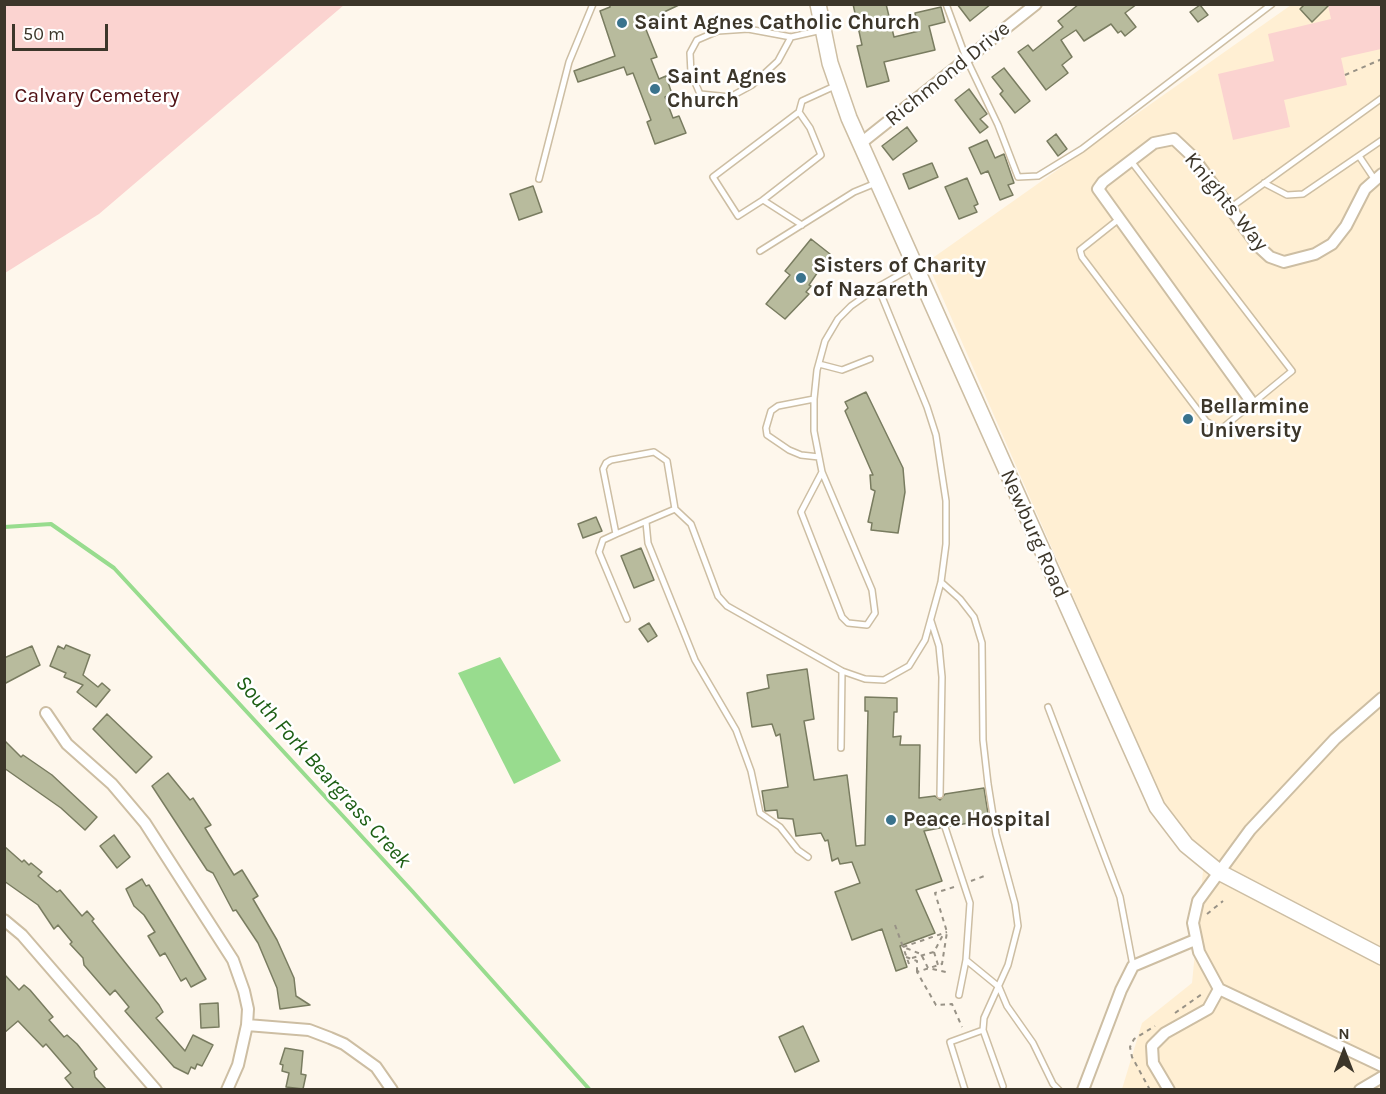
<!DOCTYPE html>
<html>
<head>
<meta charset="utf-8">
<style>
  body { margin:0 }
  #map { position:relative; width:1386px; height:1094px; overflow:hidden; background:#fef7ec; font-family:Karla,sans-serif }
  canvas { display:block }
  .frame { position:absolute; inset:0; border:6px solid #3c362a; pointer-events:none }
  .north { position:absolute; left:1314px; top:1022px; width:60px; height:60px; -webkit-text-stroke:4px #fff; paint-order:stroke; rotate:0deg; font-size:16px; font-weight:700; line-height:24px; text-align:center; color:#3c362a }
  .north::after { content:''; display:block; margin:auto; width:21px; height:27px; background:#3c362a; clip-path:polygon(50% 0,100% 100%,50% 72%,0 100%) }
  .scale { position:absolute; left:12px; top:24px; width:96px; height:27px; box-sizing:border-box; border:3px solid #3c362a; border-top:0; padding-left:8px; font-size:18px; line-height:21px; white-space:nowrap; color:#3c362a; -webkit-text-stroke:4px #fff; paint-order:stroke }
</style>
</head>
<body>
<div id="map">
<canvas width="1386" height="1094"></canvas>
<div class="frame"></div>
<div class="north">N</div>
<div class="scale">50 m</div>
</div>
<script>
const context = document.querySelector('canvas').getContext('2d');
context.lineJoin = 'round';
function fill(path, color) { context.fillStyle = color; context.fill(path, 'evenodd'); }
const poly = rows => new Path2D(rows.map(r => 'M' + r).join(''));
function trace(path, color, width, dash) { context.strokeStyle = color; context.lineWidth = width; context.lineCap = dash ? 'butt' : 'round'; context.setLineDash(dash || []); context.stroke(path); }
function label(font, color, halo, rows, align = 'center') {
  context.font = font + ' Karla,sans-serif'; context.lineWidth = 5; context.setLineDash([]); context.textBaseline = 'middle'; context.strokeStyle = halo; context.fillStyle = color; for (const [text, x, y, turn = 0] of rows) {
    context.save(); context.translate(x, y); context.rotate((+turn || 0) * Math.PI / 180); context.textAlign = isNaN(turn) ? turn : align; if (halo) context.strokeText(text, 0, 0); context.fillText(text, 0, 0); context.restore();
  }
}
fill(poly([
  [1291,5,1381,5,1382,1088,1122,1089,1142,1023,1192,983,1204,861,1159,802,1103,665,927,262]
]), '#ffefd3');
fill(poly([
  [5,4,344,4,344,5,99,214,5,273],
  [1328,5,1381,5,1381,49,1341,58,1347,85,1284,100,1290,127,1233,140,1218,74,1274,61,1268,34,1331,19]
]), '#fbd3d0');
fill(poly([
  [500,657,561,761,514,784,458,673]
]), '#98dc8e');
trace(poly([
  [4,527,51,524,114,568,413,892,590,1090]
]), '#98dc8e', 4);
const building = poly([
  [610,4,681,4,662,13,664,20,645,27,657,57,651,59,659,79,666,76,672,94,665,97,673,118,679,116,686,133,655,144,647,122,651,120,633,73,627,75,624,67,578,82,574,71,615,56,600,11,610,7,610,4],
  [853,4,886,4,894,37,919,31,915,13,941,7,945,22,929,26,935,50,884,62,889,81,867,87,857,46,862,45,853,4],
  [957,4,991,4,970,21,957,4],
  [1079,4,1137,4,1125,13,1136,27,1125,36,1121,31,1118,33,1111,24,1084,41,1076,30,1061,40,1072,57,1062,65,1068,73,1046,90,1018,52,1028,45,1033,51,1063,27,1058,21,1079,4],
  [1305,4,1330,4,1312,22,1300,9,1305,4],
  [1200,5,1208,15,1198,22,1190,12,1200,5],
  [1004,68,1030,101,1015,113,1000,94,1003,91,992,77,1004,68],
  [969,89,987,114,980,119,988,127,980,133,955,100,969,89],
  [907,127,917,141,893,160,882,146,907,127],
  [1056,134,1067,149,1058,156,1047,141,1056,134],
  [987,140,995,158,1004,154,1014,183,1008,185,1013,195,1000,200,988,171,981,174,969,148,987,140],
  [932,163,938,177,909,189,903,174,932,163],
  [967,178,978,204,974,206,977,212,959,219,945,187,967,178],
  [533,186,542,212,519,220,510,194,533,186],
  [811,239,830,254,809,285,811,286,806,292,809,294,785,319,766,304,790,275,785,271,811,239],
  [866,392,903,468,905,492,898,533,871,530,872,523,868,522,875,491,871,489,870,475,873,475,845,411,848,408,845,402,866,392],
  [596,517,602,531,583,538,578,524,596,517],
  [641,548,654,580,634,588,621,556,641,548],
  [649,623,657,636,648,642,639,629,649,623],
  [66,645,90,655,83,675,98,687,102,683,110,690,96,707,77,692,83,685,64,677,66,673,50,666,58,646,64,649,66,645],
  [32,646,40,665,4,684,4,658,32,646],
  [807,669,814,719,804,721,814,780,847,775,856,846,865,845,868,711,865,711,865,697,897,698,897,712,894,712,893,737,901,736,900,745,920,745,919,798,935,796,940,800,945,794,984,788,989,820,950,826,944,822,940,828,924,831,942,881,916,890,935,933,900,946,907,967,896,971,882,929,852,940,835,892,860,883,852,862,840,864,838,858,832,861,828,840,825,841,821,833,796,836,793,819,778,818,777,810,765,811,762,791,788,787,780,734,776,736,772,724,752,727,747,693,769,688,767,675,807,669],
  [107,714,152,757,136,773,93,729,107,714],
  [4,740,21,757,23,755,52,775,97,817,85,830,61,808,4,768,4,740],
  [168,773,190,800,193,798,211,825,205,828,234,875,242,870,258,896,253,899,277,940,294,978,296,996,310,1005,280,1009,277,988,258,943,236,910,233,911,213,873,207,870,152,786,168,773],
  [114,835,130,857,117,868,100,846,114,835],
  [4,846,22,862,24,860,29,865,31,863,42,872,38,876,57,892,60,890,82,916,87,911,94,919,92,921,159,1005,163,1012,156,1018,185,1051,193,1035,213,1045,202,1066,197,1064,195,1069,191,1067,188,1074,174,1067,125,1011,129,1007,115,990,110,995,84,965,83,958,70,944,72,942,58,925,54,929,38,905,4,881,4,846],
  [142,879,146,886,149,885,206,979,191,987,186,978,181,981,165,953,160,956,148,936,155,932,144,915,134,906,126,889,142,879],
  [4,974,19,990,24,985,30,990,53,1017,49,1020,64,1037,67,1035,77,1044,97,1069,94,1071,95,1077,106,1089,74,1089,65,1078,71,1073,46,1044,43,1047,18,1021,4,1033,4,974],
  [218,1003,219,1027,201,1028,200,1004,218,1003],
  [803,1026,819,1061,795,1072,779,1037,803,1026],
  [285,1048,303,1051,301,1074,306,1075,303,1089,286,1087,289,1073,282,1071,283,1065,280,1064,285,1048]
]);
fill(building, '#b8bb9d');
trace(building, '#797c60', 1.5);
const service = poly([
  [946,4,966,58,998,125,1018,177,1038,176,1082,149,1272,4],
  [791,37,778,61,752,85,730,97,700,94,691,73,690,53,697,40,718,31,748,29,791,37,822,30],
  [799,112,802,101,837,85],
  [1359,156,1375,180],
  [539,179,569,62,593,4],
  [1264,183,1287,195,1303,194,1382,140],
  [763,200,821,155,810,128,799,112,713,177,738,216,763,200,802,225],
  [1230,208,1382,98],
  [1119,219,1080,250,1082,257,1206,421,1220,430,1292,371,1131,161],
  [760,251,854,192,876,183],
  [819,364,842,370,870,359],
  [814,399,778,406,771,411,766,428,767,435,789,450,801,455,819,457],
  [822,472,801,512,842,617,848,623,867,625,875,613,872,590,822,472,814,431,814,399,817,370,825,341,838,319,851,306,878,287],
  [646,522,648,543,695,660,736,730,751,771,760,813,780,827,798,850,808,857],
  [616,534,675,509],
  [941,582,960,599,974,617,982,643,983,740,988,784,996,834,1015,904,1018,926,1008,965,984,1018,983,1030,1003,1086],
  [627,619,599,552,603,540,616,534,603,469,606,463,611,460,654,452,667,461,675,509,691,524,718,596,727,606,842,671,865,679,884,680,909,666,925,640,941,582,946,544,946,501,936,435,927,407,878,287,913,267],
  [931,621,939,646,942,677,940,795],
  [1048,707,1120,897,1133,966],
  [841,748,842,671],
  [945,827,970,903,966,960,999,987,1007,1006,1033,1043,1053,1084,1059,1090],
  [959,995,966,960],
  [965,1090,950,1042,983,1030]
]);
const minor = poly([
  [861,143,1036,4],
  [1253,404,1098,189,1103,182,1154,143,1174,139,1192,156,1258,246,1270,257,1284,262,1315,254,1332,244,1346,226,1365,189,1382,174],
  [1382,698,1335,739,1250,830,1198,901,1193,923,1199,952,1219,989,1382,1066],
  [46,713,67,744,112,784,145,823,233,960,244,991,248,1009,247,1025,238,1065,227,1090],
  [4,920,22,935,156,1090],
  [247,1025,309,1030,330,1038,344,1044,376,1067,392,1090],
  [1083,1090,1121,990,1133,966,1195,940],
  [1169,1090,1153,1063,1152,1046,1165,1033,1208,1009,1219,989],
  [1360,1090,1382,1077]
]);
const secondary = poly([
  [818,4,830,63,849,118,1157,807,1186,845,1219,872,1382,957]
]);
trace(service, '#cdbea3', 8);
trace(minor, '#cdbea3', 14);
trace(secondary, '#cdbea3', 18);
trace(poly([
  [1345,75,1382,59],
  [971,881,987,875],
  [954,887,935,893,947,932,942,964,917,972,936,1005,952,1004,962,1027],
  [1207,914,1223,901],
  [895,925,903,947,921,954,928,968,946,972],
  [934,952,938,965],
  [906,957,917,961,917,972],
  [912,958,934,952,944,933],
  [909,964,903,947,947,932],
  [1175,1013,1202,994],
  [1150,1090,1132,1057,1130,1047,1134,1039,1155,1026]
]), '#989286', 2, [4.5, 4.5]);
trace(service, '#fff', 5);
trace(minor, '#fff', 10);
trace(secondary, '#fff', 15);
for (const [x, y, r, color] of [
  [622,23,6,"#3a738d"],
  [655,89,6,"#3a738d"],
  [801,278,6,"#3a738d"],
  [1188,419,6,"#3a738d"],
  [891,820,6,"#3a738d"]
]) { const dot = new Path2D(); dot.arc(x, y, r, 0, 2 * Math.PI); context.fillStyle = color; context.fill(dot); trace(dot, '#fff', 2); }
label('bold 21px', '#3c362a', '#fff', [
  ["Saint Agnes Catholic Church",634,23],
  ["Saint Agnes",667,77],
  ["Church",667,101],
  ["Sisters of Charity",813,266],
  ["of Nazareth",813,290],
  ["Bellarmine",1200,407],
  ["University",1200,431],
  ["Peace Hospital",903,820]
], 'left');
label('21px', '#3c362a', '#fff', [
  ["Richmond Drive",948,74,-39],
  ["Knights Way",1226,202,51],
  ["Newburg Road",1034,534,66]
]);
label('21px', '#4f0f12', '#fff', [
  ["Calvary Cemetery",97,96]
]);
label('italic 22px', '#1c5e13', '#fff', [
  ["South Fork Beargrass Creek",323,772,48]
]);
</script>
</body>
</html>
